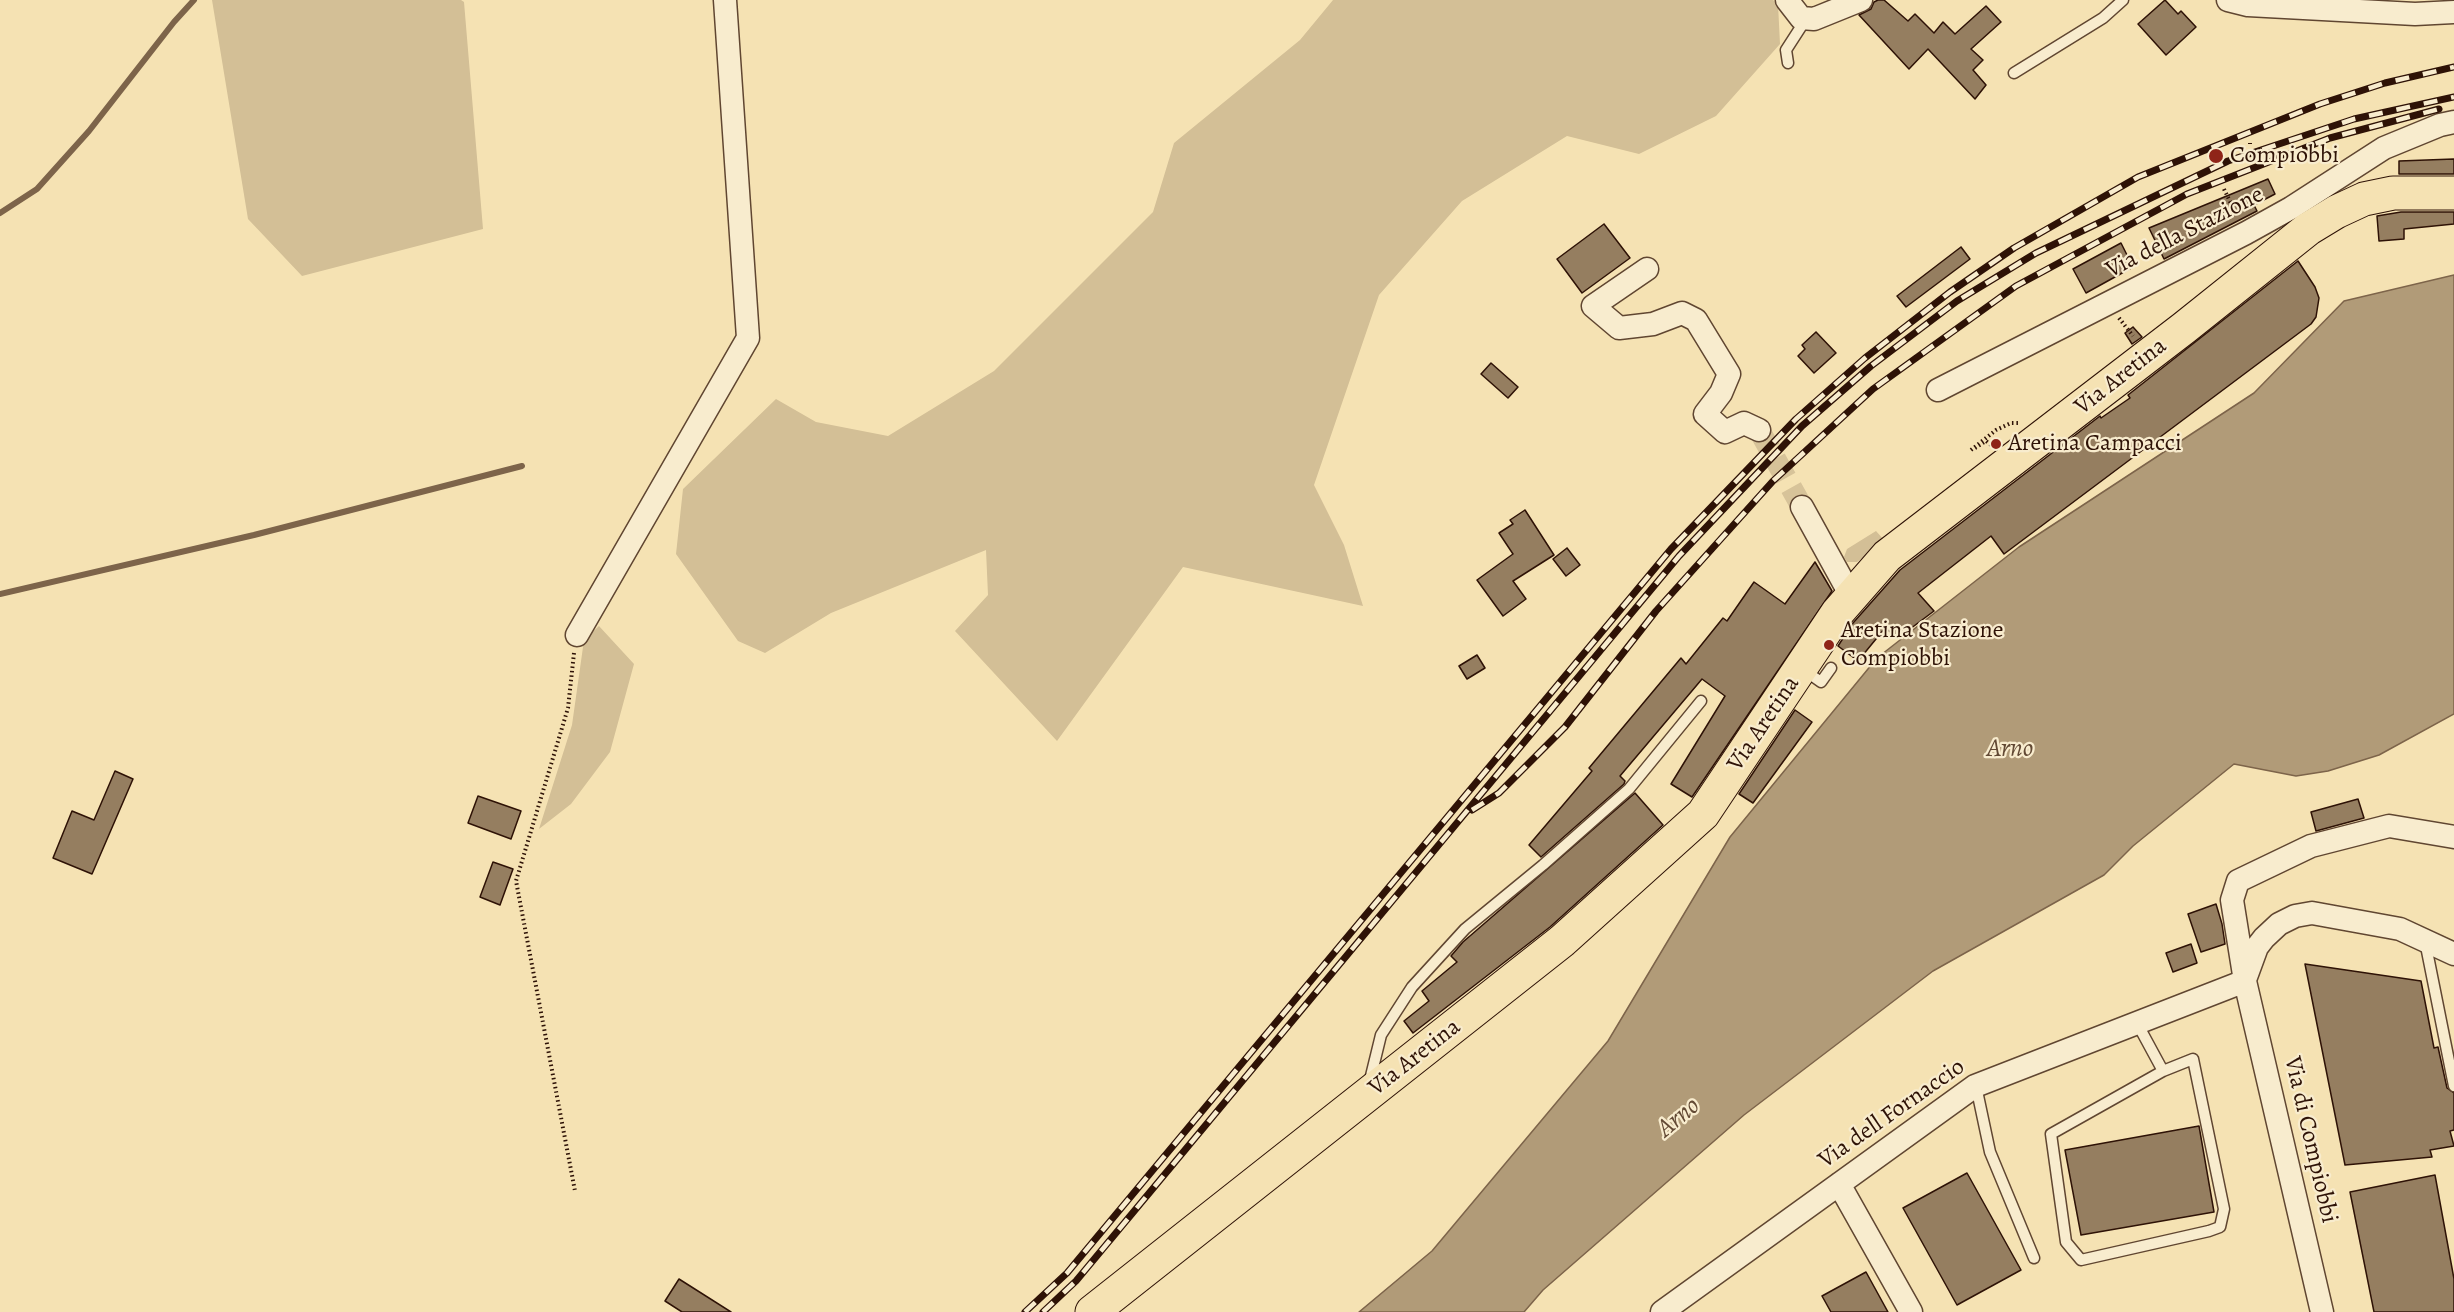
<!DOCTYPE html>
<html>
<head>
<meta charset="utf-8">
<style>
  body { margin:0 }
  canvas { display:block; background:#f5e2b3 }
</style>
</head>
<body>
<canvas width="2454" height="1312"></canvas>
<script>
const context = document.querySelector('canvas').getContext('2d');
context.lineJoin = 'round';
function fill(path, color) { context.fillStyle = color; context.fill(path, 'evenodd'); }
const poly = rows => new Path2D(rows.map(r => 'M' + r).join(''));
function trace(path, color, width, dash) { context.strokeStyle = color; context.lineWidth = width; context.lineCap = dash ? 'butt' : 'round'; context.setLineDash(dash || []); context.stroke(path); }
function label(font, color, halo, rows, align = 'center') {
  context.font = font + ' Alegreya,serif'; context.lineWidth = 4.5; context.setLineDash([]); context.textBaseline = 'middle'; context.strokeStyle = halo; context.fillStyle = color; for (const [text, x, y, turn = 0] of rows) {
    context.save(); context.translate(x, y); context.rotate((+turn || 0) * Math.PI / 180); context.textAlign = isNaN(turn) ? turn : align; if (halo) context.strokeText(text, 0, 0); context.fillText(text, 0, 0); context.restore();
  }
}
fill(poly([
  [212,0,461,0,464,2,483,229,302,276,248,219],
  [1333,0,1773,0,1778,4,1780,44,1716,116,1639,154,1567,136,1462,201,1379,295,1314,485,1344,545,1363,606,1183,567,1057,741,955,631,988,595,986,550,831,613,765,653,738,641,676,554,683,489,776,399,816,422,888,436,994,371,1153,212,1174,143,1300,40],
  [1876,531,1885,541,1857,562,1847,562,1844,557,1847,549],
  [599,626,634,664,610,752,571,804,539,829,572,725,584,640]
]), '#d3bf96');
const water = poly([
  [2454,275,2454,714,2379,755,2328,771,2296,776,2234,764,2133,846,2104,875,1933,971,1744,1115,1543,1290,1524,1312,1359,1312,1432,1251,1608,1041,1730,837,1877,658,2019,547,2254,393,2344,301,2454,275]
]);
fill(water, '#b19b78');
trace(water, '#7d644a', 1.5);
trace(poly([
  [0,213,37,189,89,131,174,22,194,0],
  [0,594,254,535,522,466]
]), '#7d644a', 6);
const building = poly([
  [1878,0,1884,0,1908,21,1915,14,1934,33,1943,22,1955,34,1986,6,2001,22,1971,49,1983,60,1973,70,1986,85,1975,99,1928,49,1909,69,1859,15,1871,9,1874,2,1878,0],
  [2165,0,2178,14,2181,11,2196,27,2166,55,2138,24,2165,0],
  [2454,159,2454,174,2399,174,2399,161,2454,159],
  [2268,179,2275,194,2254,205,2257,211,2164,259,2149,228,2268,179],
  [2401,212,2454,212,2454,224,2404,229,2404,239,2379,241,2377,216,2401,212],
  [1604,224,1630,258,1582,293,1557,259,1604,224],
  [2121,243,2133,267,2086,293,2073,269,2121,243],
  [1961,247,1970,259,1906,307,1897,296,1961,247],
  [2298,261,2315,287,2319,298,2316,317,2311,324,2004,554,1991,536,1918,593,1934,611,1898,638,1885,628,1858,661,1838,646,1853,623,1900,570,2100,416,2101,418,2130,398,2128,395,2298,261],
  [2133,327,2142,337,2132,344,2125,333,2133,327],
  [1816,332,1836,353,1814,373,1798,356,1805,349,1802,345,1816,332],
  [1491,363,1518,387,1508,398,1481,374,1491,363],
  [1525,510,1554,555,1513,581,1526,599,1503,616,1477,580,1513,554,1499,533,1513,524,1510,520,1525,510],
  [1567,548,1580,565,1566,576,1553,559,1567,548],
  [1815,562,1832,591,1692,797,1671,784,1725,696,1702,679,1620,776,1625,781,1624,784,1541,857,1529,845,1592,771,1589,768,1681,658,1686,664,1723,618,1727,621,1754,582,1785,604,1815,562],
  [1477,655,1485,668,1467,679,1459,666,1477,655],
  [1795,710,1812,722,1753,803,1739,794,1795,710],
  [115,771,133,779,92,874,53,858,72,811,94,820,115,771],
  [1635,793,1663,825,1550,927,1413,1033,1404,1021,1429,1001,1422,991,1457,962,1451,956,1463,942,1635,793],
  [478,796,521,811,511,839,468,823,478,796],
  [2358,799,2364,818,2316,831,2311,812,2358,799],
  [493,862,513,869,500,905,480,897,493,862],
  [2216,904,2222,924,2225,944,2201,952,2188,914,2216,904],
  [2191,944,2197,963,2173,972,2166,953,2191,944],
  [2305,964,2421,981,2434,1048,2438,1047,2447,1088,2454,1093,2454,1130,2450,1131,2454,1146,2430,1150,2432,1157,2345,1165,2305,964],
  [2199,1126,2214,1212,2081,1235,2065,1150,2199,1126],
  [1967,1173,2021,1270,1957,1305,1903,1208,1967,1173],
  [2435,1175,2454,1279,2454,1312,2374,1312,2350,1192,2435,1175],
  [1866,1272,1888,1312,1831,1312,1822,1296,1866,1272],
  [679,1279,731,1312,682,1312,665,1301,679,1279]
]);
fill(building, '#957e60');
trace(building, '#2e1206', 1.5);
trace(poly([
  [1759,430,1802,507]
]), '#d7c399', 22, [22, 11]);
const lane = poly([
  [1788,63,1786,50,1806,19],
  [2014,73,2103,18,2123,0],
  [1804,670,1821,682,1831,668],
  [2425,941,2454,1086],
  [2137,1023,2163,1071,2193,1059,2224,1209,2220,1227,2209,1231,2081,1260,2066,1242,2051,1134,2163,1071],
  [1370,1080,1381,1035,1412,987,1465,929,1543,865,1629,789,1701,701],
  [1976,1086,1990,1152,2034,1258]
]);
const street = poly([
  [1787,0,1801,18,1814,19,1861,0],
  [2228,0,2248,5,2415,14,2454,12],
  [1647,269,1593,306,1619,328,1653,324,1682,313,1696,320,1729,374,1721,393,1705,414,1725,432,1744,423,1759,430],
  [1938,390,2246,233,2291,208,2384,148,2440,125,2454,122],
  [1802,507,1851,596],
  [577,635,748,338,725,0],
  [2246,977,2257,947,2264,938,2279,924,2295,916,2312,913,2400,929,2454,954],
  [1839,1184,1911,1312],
  [1662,1312,1975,1086,2245,981],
  [2322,1312,2245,981,2232,900,2238,881,2311,846,2389,826,2454,837]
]);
const primary = poly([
  [1092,1312,1562,941,1703,814,1838,612,1887,556,2184,328,2308,229,2336,212,2364,199,2393,193,2454,193]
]);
trace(lane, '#604631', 13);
trace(street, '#604631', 25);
trace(primary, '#2e1206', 35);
trace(poly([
  [2250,143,2250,144],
  [2224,189,2237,216],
  [2119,318,2133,336],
  [1975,448,1986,441,1991,445],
  [1971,450,1996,430,2011,423,2019,423],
  [574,653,568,708,516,881,575,1191]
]), '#2e1206', 4, [1.5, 3]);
trace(lane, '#f8ecce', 10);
trace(street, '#f8ecce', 22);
trace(primary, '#f5e2b3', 33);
const rail = poly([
  [1472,810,1499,793,1565,727,1656,611,1773,481,1873,389,2016,286,2187,194,2330,138,2439,109],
  [1025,1312,1067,1273,1671,549,1796,419,1865,358,1950,292,2014,248,2138,177,2320,104,2385,83,2454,67],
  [1043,1312,1076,1281,1679,556,1802,426,1871,366,1957,301,2036,253,2228,161,2354,119,2454,97]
]);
trace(rail, '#2e1206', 7);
trace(rail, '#f8ecce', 4.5, [14]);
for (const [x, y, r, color] of [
  [2216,156,8,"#8f2418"],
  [1996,444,6,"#8f2418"],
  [1829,645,6,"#8f2418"]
]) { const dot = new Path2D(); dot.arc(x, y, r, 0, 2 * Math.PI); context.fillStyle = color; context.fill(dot); trace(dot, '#f8ecce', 2); }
label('24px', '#2e1206', '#f8ecce', [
  ["Compiobbi",2230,156],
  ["Aretina Campacci",2008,444],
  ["Aretina Stazione",1841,631],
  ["Compiobbi",1841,659]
], 'left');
label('24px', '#2e1206', '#f8ecce', [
  ["Via della Stazione",2185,233,-27],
  ["Via Aretina",2121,377,-38],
  ["Via Aretina",1764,724,-56],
  ["Via Aretina",1415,1058,-38],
  ["Via dell Fornaccio",1892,1114,-35],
  ["Via di Compiobbi",2310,1140,77]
]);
label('italic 26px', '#624934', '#f8ecce', [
  ["Arno",2010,750],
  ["Arno",1679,1118,-40]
]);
</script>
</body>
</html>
